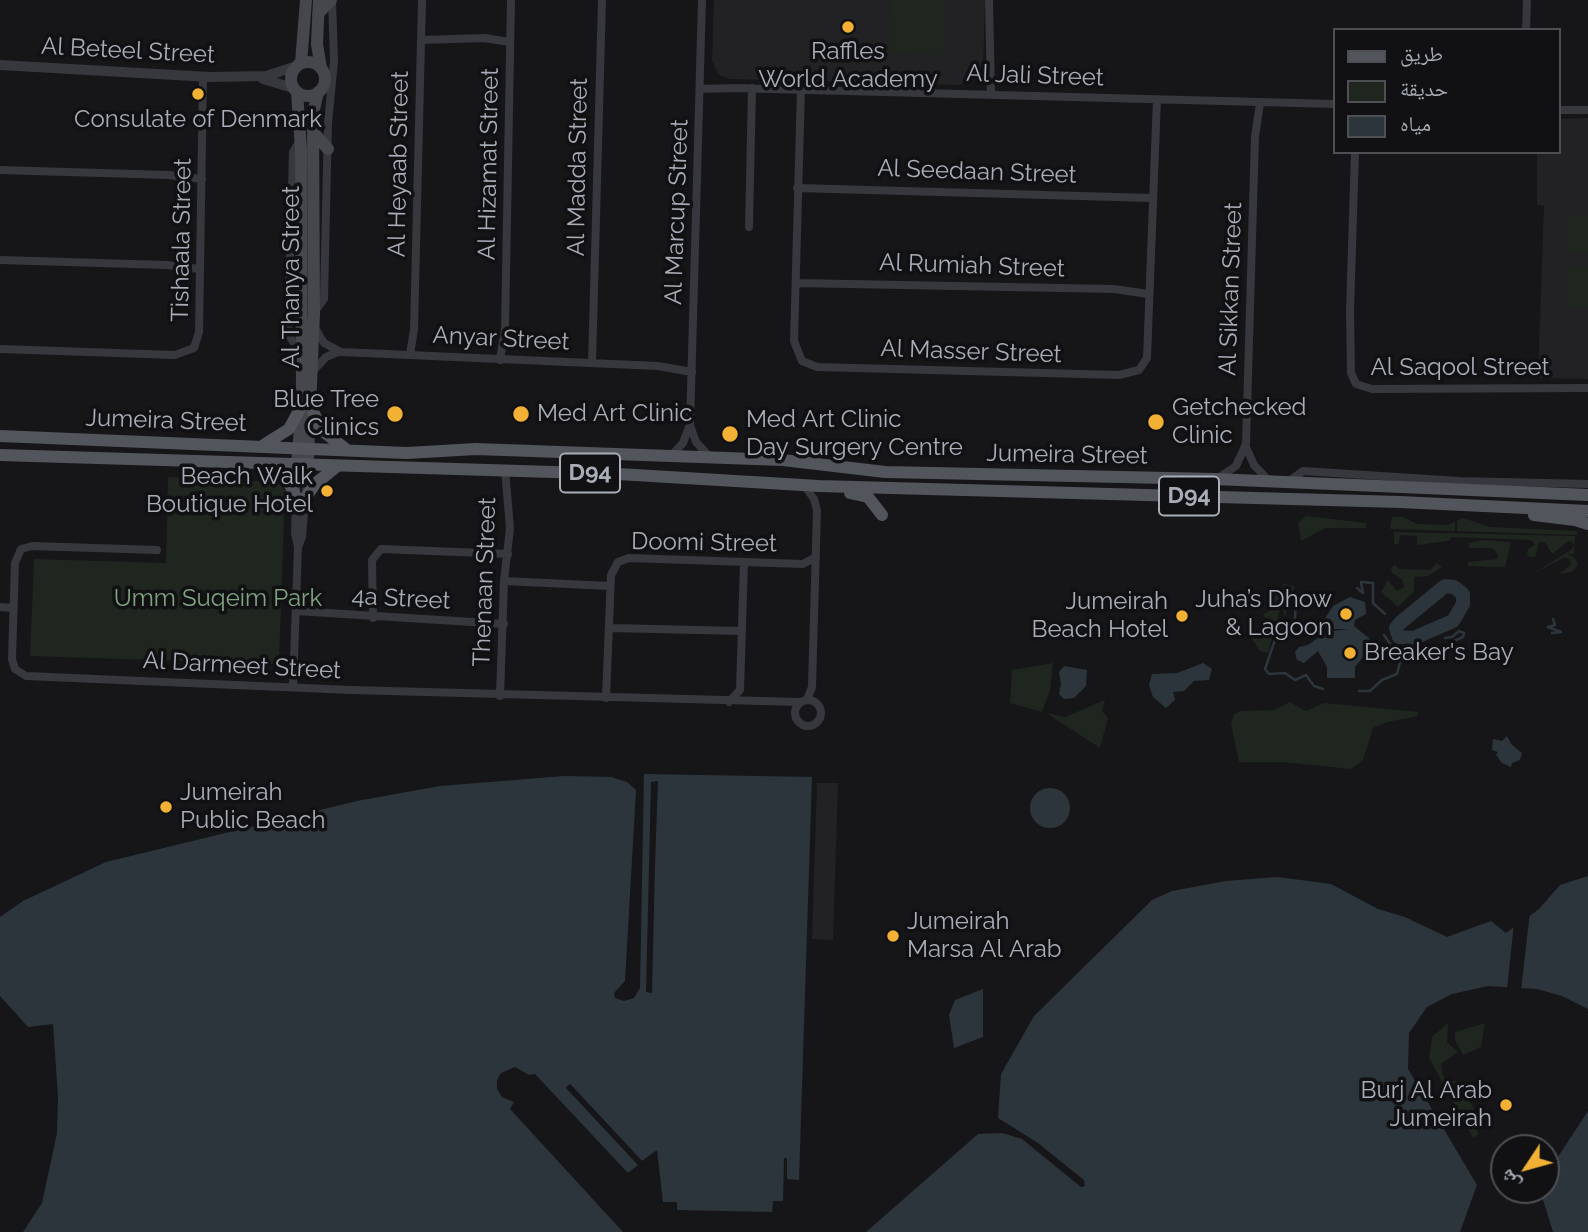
<!DOCTYPE html>
<html>
<head>
<meta charset="utf-8">
<style>
  body { margin:0 }
  #map { position:relative; width:1588px; height:1232px; overflow:hidden; background:#161618; font-family:Raleway,"Noto Naskh Arabic",sans-serif }
  canvas { display:block }
  .legend { position:absolute; left:1333px; top:28px; width:228px; height:126px; box-sizing:border-box; background:#111113; border:2px solid #4d4f55; margin:0; padding:9px 12px; list-style:none; font-size:21px; color:#a8adb8 }
  .legend li { display:flex; align-items:center; gap:14px; height:35px }
  .legend b { width:35px; border:2px solid #4d4f55 }
  .north { position:absolute; left:1490px; top:1134px; width:70px; height:70px; box-sizing:border-box; background:#111113; border:2px solid #4d4f55; border-radius:50%; rotate:234deg; font-size:19px; font-weight:700; line-height:28px; text-align:center; color:#a8adb8 }
  .north::after { content:''; display:block; margin:auto; width:24px; height:32px; background:#f2b134; clip-path:polygon(50% 0,100% 100%,50% 72%,0 100%) }
</style>
</head>
<body>
<div id="map">
<canvas width="1588" height="1232"></canvas>
<ul class="legend">
<li><b style="height:9px;background:#53555c"></b>طريق</li>
<li><b style="height:19px;background:#1e261f"></b>حديقة</li>
<li><b style="height:19px;background:#2c353c"></b>مياه</li>
</ul>
<div class="north">ش</div>
</div>
<script>
const context = document.querySelector('canvas').getContext('2d');
context.lineJoin = 'round';
function fill(path, color) { context.fillStyle = color; context.fill(path, 'evenodd'); }
const poly = rows => new Path2D(rows.map(r => 'M' + r).join(''));
function trace(path, color, width, dash) { context.strokeStyle = color; context.lineWidth = width; context.lineCap = dash ? 'butt' : 'round'; context.setLineDash(dash || []); context.stroke(path); }
function label(font, color, halo, rows, align = 'center') {
  context.font = font + ' Raleway,sans-serif'; context.lineWidth = 7; context.setLineDash([]); context.textBaseline = 'middle'; context.strokeStyle = halo; context.fillStyle = color; for (const [text, x, y, turn = 0] of rows) {
    context.save(); context.translate(x, y); context.rotate((+turn || 0) * Math.PI / 180); context.textAlign = isNaN(turn) ? turn : align; if (halo) context.strokeText(text, 0, 0); context.fillText(text, 0, 0); context.restore();
  }
}
fill(poly([
  [714,0,985,0,983,69,976,79,958,85,730,79,719,75,712,61],
  [1588,118,1588,379,1538,378,1544,206,1537,205,1537,152,1558,152,1558,119],
  [817,783,838,783,833,940,812,939]
]), '#222225');
fill(poly([
  [891,0,946,0,944,55,888,53],
  [1567,215,1588,216,1588,253,1566,252],
  [1568,266,1588,266,1588,308,1567,308],
  [168,477,278,482,285,491,279,659,272,664,30,656,34,559,166,563],
  [1306,516,1366,523,1366,528,1325,528,1301,541,1298,523],
  [1392,517,1403,517,1417,524,1448,525,1455,522,1455,531,1390,529],
  [1463,518,1490,527,1577,531,1577,535,1457,531,1457,521],
  [1394,532,1575,536,1574,554,1568,554,1575,558,1578,565,1572,572,1559,574,1571,565,1570,560,1565,557,1529,576,1571,550,1574,545,1570,540,1552,554,1545,542,1539,542,1535,557,1527,556,1528,549,1535,545,1531,540,1452,537,1448,541,1417,545,1417,536,1400,535,1399,543,1394,545],
  [1484,540,1511,542,1505,567,1468,566,1468,562,1497,559,1498,554,1492,548,1469,548,1468,543],
  [1437,563,1442,567,1428,576,1414,577,1414,591,1398,607,1381,592,1388,580,1397,591,1404,587,1402,579,1392,573,1391,568,1395,565,1399,569,1430,570],
  [1284,584,1294,586,1294,601,1289,604,1285,617,1280,597,1278,619,1286,626,1272,638,1268,653,1260,651,1250,636,1260,633,1266,619,1272,615,1266,618,1263,615,1270,610,1272,598,1281,592],
  [1053,663,1050,690,1042,712,1010,703,1012,670],
  [1105,700,1102,711,1108,718,1100,748,1046,713,1065,717],
  [1290,702,1306,711,1324,703,1418,712,1418,716,1387,722,1373,728,1363,760,1351,769,1282,762,1239,762,1231,724,1234,714,1241,711,1274,710],
  [1448,1023,1447,1042,1458,1052,1441,1064,1443,1076,1447,1081,1459,1081,1481,1122,1475,1126,1479,1134,1473,1138,1429,1058,1432,1037],
  [1485,1023,1481,1047,1463,1055,1455,1040,1455,1032]
]), '#1e261f');
fill(poly([
  [1350,597,1365,602,1366,614,1355,620,1354,626,1370,639,1380,657,1373,663,1364,656,1355,667,1355,678,1327,678,1327,667,1318,651,1304,663,1297,660,1295,652,1299,647,1308,645,1326,632,1349,629,1326,629,1322,623,1333,606],
  [1203,663,1212,669,1209,680,1194,681,1184,691,1173,692,1175,700,1166,708,1153,697,1149,685,1152,674,1177,673],
  [1064,666,1087,670,1086,686,1074,698,1064,699,1059,694,1061,684,1059,672],
  [1507,736,1512,745,1522,753,1520,760,1512,763,1511,767,1502,763,1496,755,1498,752,1492,750,1493,739,1502,741],
  [644,774,812,777,799,1180,787,1179,787,1158,784,1158,783,1201,773,1201,772,1212,677,1210,677,1202,663,1202,657,1150,642,1161,570,1084,566,1088,638,1165,628,1173,535,1074,529,1075,515,1067,501,1073,497,1080,497,1089,502,1097,514,1102,510,1109,623,1232,23,1232,42,1203,57,1133,58,1097,53,1024,28,1027,0,996,0,917,23,901,106,862,357,801,440,786,564,776,611,777,627,782,636,790,625,981,614,993,615,998,624,1001,634,998,640,988],
  '1030 808a20 20 0 1 1 40 0a20 20 0 1 1-40 0Z',
  [1588,876,1588,1009,1562,996,1537,989,1488,986,1452,994,1427,1007,1409,1033,1408,1069,1477,1185,1460,1232,866,1232,978,1134,1002,1133,1022,1139,1081,1187,1085,1186,1084,1180,1038,1143,998,1118,1001,1074,1034,1016,1152,900,1172,891,1226,881,1278,877,1331,884,1378,909,1405,917,1447,937,1491,921,1506,933,1539,909,1560,885],
  [983,989,983,1037,954,1048,949,1015,955,1000],
  [1588,1111,1588,1232,1553,1232,1540,1190,1546,1190,1546,1175]
]), '#2c353c');
fill(poly([
  [658,781,655,865,652,993,646,992,651,782],
  [1530,912,1521,990,1507,989,1514,923],
  [570,1084,642,1161,638,1165,566,1087]
]), '#161618');
trace(poly([
  [1357,588,1363,593,1361,582,1373,583,1373,603,1385,614],
  [1296,593,1295,619,1290,628,1276,637,1265,669,1269,674,1285,673,1295,680,1306,675,1314,686,1323,689],
  [1552,633,1561,632,1548,627,1555,625,1553,619],
  [1384,635,1391,645],
  [1445,638,1452,637,1459,631,1464,633],
  [1454,641,1463,637,1464,633],
  [1359,691,1370,691,1382,680,1397,674,1400,662,1395,650]
]), '#2c353c', 2.5);
trace(poly([
  [1445,586,1454,587,1463,594,1463,604,1453,621,1414,638,1399,637,1396,628,1400,623,1445,586]
]), '#2c353c', 14);
trace(poly([
  [702,0,690,425,696,442,709,456],
  [989,0,991,94],
  [1526,30,1527,0],
  [422,40,484,38,510,42],
  [700,89,735,88,1334,104],
  [801,89,794,341,802,361,817,367,1119,375,1139,370,1147,358,1157,99],
  [1558,110,1588,110],
  [300,140,293,152,288,333,302,357],
  [1355,152,1350,311,1351,373,1356,384,1372,389,1588,388],
  [0,170,169,175,202,179],
  [797,188,1151,198],
  [749,227,752,88],
  [0,260,167,265,199,269],
  [796,283,1114,289,1148,294],
  [314,313,324,299,328,123,334,61,332,0],
  [315,328,324,343,341,352,658,366,692,372],
  [0,349,175,355,194,348,199,332,203,77],
  [410,354,414,330,422,0],
  [500,360,505,329,511,0],
  [592,363,602,0],
  [313,371,326,357,338,352],
  [1246,447,1254,465,1270,482],
  [670,457,683,443,689,427],
  [1218,478,1236,466,1246,444,1255,137,1260,103],
  [1288,482,1303,471,1459,481,1588,484],
  [804,485,814,499,817,510,812,687,807,700],
  [298,547,302,537,308,466],
  [157,550,32,546,21,549,15,563,12,659,15,669,26,676,351,690,799,702],
  [504,581,610,586],
  [0,607,14,608],
  [296,611,504,624],
  [373,618,372,560,381,549,508,554],
  [609,628,742,631],
  [293,687,298,547,295,533,297,464],
  [500,696,504,581,510,528,505,470],
  [606,698,611,575,618,562,629,558,803,564,816,557],
  '795 713a13 13 0 1 1 26 0a13 13 0 1 1-26 0Z',
  [729,702,740,690,744,562]
]), '#37383d', 8);
trace(poly([
  [0,65,210,77,266,76,294,67],
  [263,79,293,88]
]), '#37383d', 10);
trace(poly([
  [319,0,317,44,321,68],
  [318,14,331,0],
  '291 79a17 17 0 1 1 34 0a17 17 0 1 1-34 0Z',
  [301,63,306,0],
  [297,92,301,149,302,405,297,464],
  [314,133,328,149],
  [308,458,314,313,313,114,318,92]
]), '#45474d', 12);
trace(poly([
  [313,412,324,432,347,450],
  [0,436,407,453,476,449,783,460,885,472,1215,479,1588,495],
  [265,444,289,429,302,405],
  [0,455,618,474,819,486,1400,502,1588,511],
  [264,464,287,479,296,497],
  [850,493,868,497,882,515],
  [304,500,315,484,336,467],
  [1534,515,1575,520,1588,524]
]), '#53555c', 12);
for (const [x, y, r, color] of [
  [848,27,7,"#f2b134"],
  [198,94,7,"#f2b134"],
  [395,414,9,"#f2b134"],
  [521,414,9,"#f2b134"],
  [1156,422,9,"#f2b134"],
  [730,434,9,"#f2b134"],
  [327,491,7,"#f2b134"],
  [1346,614,7,"#f2b134"],
  [1182,616,7,"#f2b134"],
  [1350,653,7,"#f2b134"],
  [166,807,7,"#f2b134"],
  [893,936,7,"#f2b134"],
  [1506,1105,7,"#f2b134"]
]) { const dot = new Path2D(); dot.arc(x, y, r, 0, 2 * Math.PI); context.fillStyle = color; context.fill(dot); trace(dot, '#111113', 2.5); }
for (const [x, y, w] of [
  [590,473,60],
  [1189,496,60]
]) { const box = new Path2D(); box.roundRect(x - w / 2, y - 19.5, w, 39, 5); context.fillStyle = '#111113'; context.fill(box); trace(box, '#a8adb8', 2); }
label('bold 23px', '#a8adb8', null, [
  ["D94",590,473],
  ["D94",1189,496]
]);
label('24px', '#a8adb8', '#111113', [
  ["Al Beteel Street",128,51,3],
  ["Al Jali Street",1035,76,2],
  ["Al Heyaab Street",399,164,-89],
  ["Al Hizamat Street",489,164,-89],
  ["Al Madda Street",578,167,-89],
  ["Al Seedaan Street",977,172,2],
  ["Al Marcup Street",677,212,-88],
  ["Tishaala Street",182,240,-89],
  ["Al Rumiah Street",972,266,2],
  ["Al Thanya Street",292,277,-90],
  ["Al Sikkan Street",1231,289,-88],
  ["Anyar Street",501,339,3],
  ["Al Masser Street",971,352,2],
  ["Al Saqool Street",1460,368],
  ["Jumeira Street",166,421,2],
  ["Jumeira Street",1067,455,1],
  ["Doomi Street",704,543,1],
  ["Thenaan Street",485,582,-88],
  ["4a Street",401,599,3],
  ["Al Darmeet Street",242,666,3]
]);
label('24px', '#a8adb8', '#111113', [
  ["Raffles",848,52,"center"],
  ["World Academy",848,80,"center"],
  ["Consulate of Denmark",198,120,"center"],
  ["Blue Tree",379,400,"right"],
  ["Clinics",379,428,"right"],
  ["Getchecked",1172,408],
  ["Clinic",1172,436],
  ["Med Art Clinic",537,414],
  ["Med Art Clinic",746,420],
  ["Day Surgery Centre",746,448],
  ["Beach Walk",313,477,"right"],
  ["Boutique Hotel",313,505,"right"],
  ["Juha’s Dhow",1332,600,"right"],
  ["& Lagoon",1332,628,"right"],
  ["Jumeirah",1168,602,"right"],
  ["Beach Hotel",1168,630,"right"],
  ["Breaker's Bay",1364,653],
  ["Jumeirah",180,793],
  ["Public Beach",180,821],
  ["Jumeirah",907,922],
  ["Marsa Al Arab",907,950],
  ["Burj Al Arab",1492,1091,"right"],
  ["Jumeirah",1492,1119,"right"]
], 'left');
label('24px', '#7fa381', '#111113', [
  ["Umm Suqeim Park",218,599]
]);
</script>
</body>
</html>
